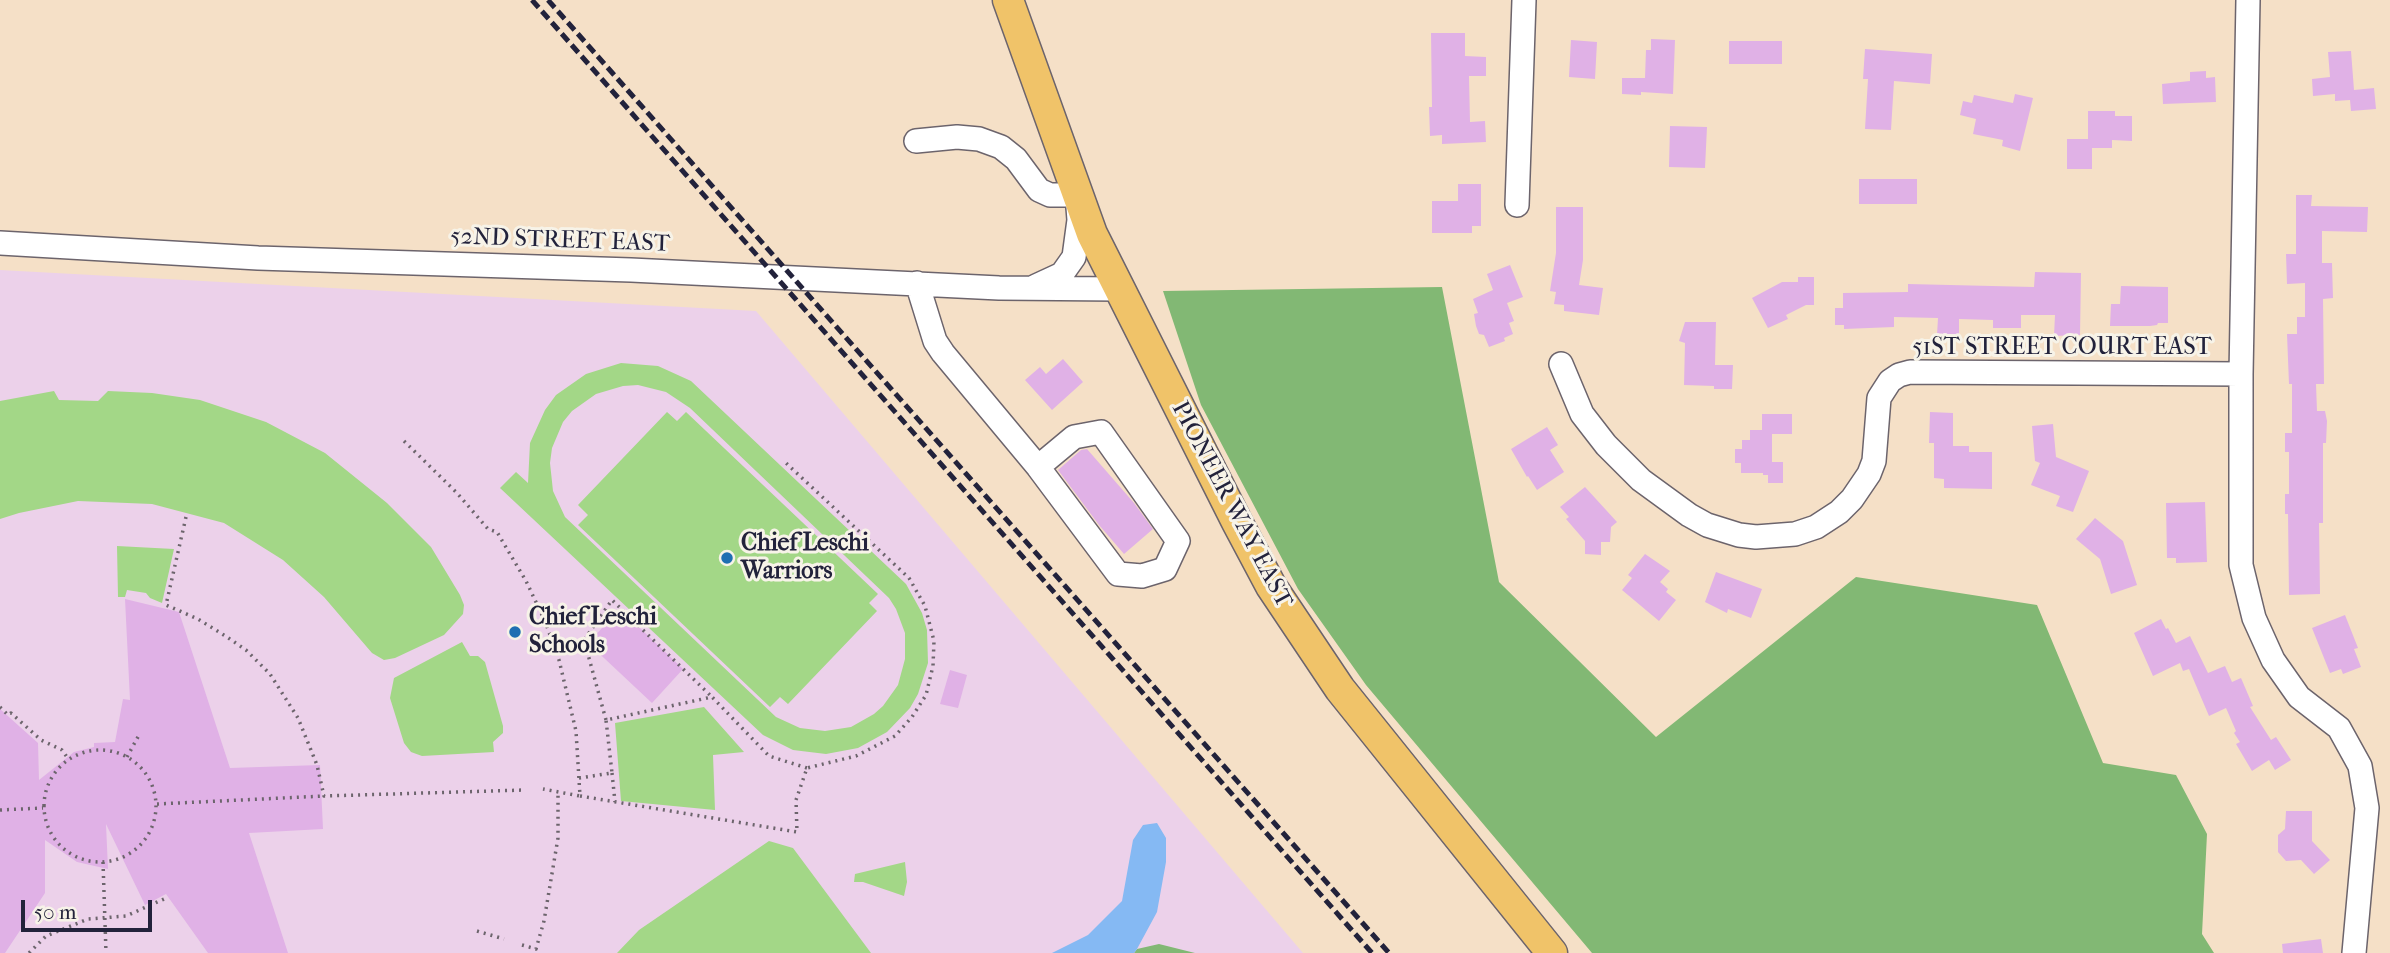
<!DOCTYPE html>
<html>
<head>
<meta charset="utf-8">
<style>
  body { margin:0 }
  #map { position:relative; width:2390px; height:953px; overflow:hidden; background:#f5e0c7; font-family:"IM FELL French Canon",serif }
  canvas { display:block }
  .scale { position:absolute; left:21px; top:900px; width:131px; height:32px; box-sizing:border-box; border:4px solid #22223b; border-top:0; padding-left:9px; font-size:21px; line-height:24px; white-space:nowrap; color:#22223b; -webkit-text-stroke:5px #f7f3e8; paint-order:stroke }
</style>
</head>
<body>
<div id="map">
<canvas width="2390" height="953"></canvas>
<div class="scale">50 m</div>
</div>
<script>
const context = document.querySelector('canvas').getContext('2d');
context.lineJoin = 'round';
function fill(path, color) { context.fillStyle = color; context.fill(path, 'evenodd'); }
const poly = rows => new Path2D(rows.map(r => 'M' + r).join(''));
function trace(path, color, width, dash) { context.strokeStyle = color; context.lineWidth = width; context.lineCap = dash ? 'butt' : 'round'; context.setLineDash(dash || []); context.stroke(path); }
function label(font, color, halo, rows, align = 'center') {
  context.font = font + ' "IM FELL French Canon",serif'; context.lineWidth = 6; context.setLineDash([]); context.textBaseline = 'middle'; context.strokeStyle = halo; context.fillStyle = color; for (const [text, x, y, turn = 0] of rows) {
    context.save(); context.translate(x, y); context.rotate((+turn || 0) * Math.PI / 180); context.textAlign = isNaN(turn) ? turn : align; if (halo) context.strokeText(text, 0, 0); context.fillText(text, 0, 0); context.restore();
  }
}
fill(poly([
  [0,270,756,311,1303,953,0,953]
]), '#ecd1ea');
fill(poly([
  [621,363,658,366,691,381,906,584,922,613,927,630,928,663,918,694,910,708,887,732,858,748,826,754,793,750,763,735,500,488,516,472,528,483,530,443,545,410,556,395,586,374],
  [638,385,666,392,690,408,889,598,896,609,905,633,905,659,898,685,883,706,874,714,851,727,825,731,800,728,776,717,565,517,553,491,550,463,552,448,563,422,572,411,596,394,623,386],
  [54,391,59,400,98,401,108,391,152,393,200,400,266,422,325,453,387,503,431,547,460,595,464,605,463,614,444,635,395,658,384,660,372,653,324,597,283,560,224,523,152,504,78,501,19,513,0,519,0,401],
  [667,412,677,421,686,412,878,594,869,603,877,611,788,704,780,697,770,707,578,525,588,515,578,505],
  [117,546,174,549,162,603,150,598,146,593,127,590,125,597,118,597],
  [462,642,470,656,478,656,485,662,503,726,503,733,493,742,494,752,422,756,411,752,404,743,390,698,394,678],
  [704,707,744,752,713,755,715,810,621,801,615,723],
  [769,841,793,848,871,953,617,953,639,930],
  [905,862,907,882,904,896,863,882,854,882,855,874]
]), '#a3d787');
fill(poly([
  [1442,287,1499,582,1656,737,1856,577,2037,605,2103,763,2176,775,2207,834,2202,934,2214,953,1592,953,1366,685,1298,589,1201,405,1163,291],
  [1159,944,1195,953,1134,953,1137,949]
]), '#82b874');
fill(poly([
  [1157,823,1166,838,1166,862,1157,912,1137,949,1134,953,1052,953,1088,935,1122,901,1133,840,1143,825]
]), '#85b9f3');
fill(poly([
  [1431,33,1465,33,1465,56,1486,57,1486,76,1469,76,1470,122,1485,121,1486,142,1442,144,1442,135,1430,136,1429,107,1432,107],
  [1651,39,1675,40,1673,94,1641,92,1641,95,1622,94,1622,78,1645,78,1646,50,1651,50],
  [1571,40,1597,42,1595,79,1569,77],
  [1729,41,1782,41,1782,64,1729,64],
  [1865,49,1932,54,1930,84,1894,81,1891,130,1865,129,1868,79,1863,79],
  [2351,51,2354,90,2374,88,2376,109,2351,111,2350,100,2335,101,2335,94,2313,96,2312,79,2330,77,2328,52],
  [2206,71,2206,78,2215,77,2216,102,2163,104,2162,84,2190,81,2190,72],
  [2015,94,2033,98,2020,151,2002,146,2003,140,1973,134,1976,119,1960,115,1963,101,1972,103,1974,95,2013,103],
  [2088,111,2115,111,2115,116,2132,116,2132,141,2112,140,2112,148,2092,148,2092,169,2067,169,2067,139,2088,139],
  [1670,126,1707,127,1705,168,1669,167],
  [1859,179,1917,179,1917,204,1859,204],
  [1458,184,1481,184,1481,226,1472,226,1472,233,1432,233,1432,201,1458,201],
  [2296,195,2312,195,2311,206,2368,207,2367,232,2322,231,2322,263,2332,263,2333,298,2323,299,2324,384,2316,384,2317,411,2325,411,2327,421,2326,443,2323,443,2323,523,2319,523,2320,594,2289,595,2288,514,2285,514,2285,494,2289,494,2289,452,2285,452,2285,433,2292,433,2292,384,2289,384,2287,334,2297,334,2297,317,2305,317,2305,283,2287,284,2286,254,2296,254],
  [1556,207,1583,207,1583,260,1579,285,1603,288,1599,315,1564,311,1564,305,1554,304,1556,292,1550,291,1556,253],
  [1510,265,1523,297,1507,303,1514,321,1509,323,1513,334,1504,338,1505,341,1489,347,1484,335,1479,334,1476,326,1474,314,1478,313,1473,299,1493,290,1487,274],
  [2035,272,2081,273,2080,335,2054,336,2055,315,2021,315,2021,328,1993,328,1993,320,1959,319,1959,336,1937,335,1938,318,1894,317,1894,327,1844,329,1844,325,1835,325,1835,308,1843,308,1843,293,1908,292,1908,284,2034,287],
  [1798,277,1814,277,1814,305,1806,305,1786,315,1788,319,1768,328,1752,298,1782,282,1798,282],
  [2121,286,2168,287,2168,323,2158,323,2157,325,2150,326,2110,326,2111,304,2120,304],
  [1685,322,1716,322,1715,365,1733,365,1732,389,1714,389,1714,386,1684,385,1685,343,1679,341],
  [1063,359,1083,382,1052,410,1025,380,1040,367,1046,374],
  [1930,412,1953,413,1953,446,1969,446,1969,452,1992,452,1992,489,1944,488,1944,479,1934,478,1934,443,1929,443],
  [1762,414,1792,414,1792,434,1772,434,1772,462,1783,462,1783,483,1768,483,1768,475,1763,475,1763,473,1741,473,1741,463,1735,463,1735,449,1742,449,1742,440,1750,440,1750,430,1762,430],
  [2053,424,2056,457,2089,471,2073,512,2056,506,2060,496,2031,485,2040,463,2035,461,2032,426],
  [1547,427,1558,445,1550,450,1564,472,1537,490,1528,476,1527,477,1511,449],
  [1087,449,1134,503,1153,529,1124,554,1099,525,1058,470,1081,450],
  [1585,487,1617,522,1611,527,1610,542,1601,542,1601,555,1585,554,1585,541,1566,519,1569,517,1560,507],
  [2205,502,2207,562,2176,563,2176,558,2167,558,2166,503],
  [2095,518,2123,541,2137,585,2111,594,2100,559,2076,539],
  [1645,554,1670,571,1660,582,1668,589,1666,592,1676,600,1659,621,1622,590,1632,578,1628,575],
  [1716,572,1762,589,1751,618,1728,609,1727,613,1705,602],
  [125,599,179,612,230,768,320,765,323,829,249,833,288,953,208,953,166,894,145,905,106,824,108,869,77,862,45,840,45,893,5,953,0,953,0,709,38,743,39,780,74,752,94,747,94,743,115,742,123,699,130,700],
  [620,609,683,669,652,703,588,643],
  [2345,615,2358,648,2354,649,2361,667,2343,674,2341,669,2330,673,2312,628],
  [2161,619,2166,629,2168,628,2176,643,2190,636,2208,673,2225,666,2232,682,2241,678,2253,706,2250,707,2271,740,2276,737,2291,760,2275,770,2269,760,2252,771,2236,744,2240,742,2234,733,2236,731,2226,708,2209,716,2189,669,2183,671,2180,663,2153,676,2134,633],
  [950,670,967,675,958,708,940,704],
  [2286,811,2312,811,2312,841,2330,860,2314,874,2301,860,2286,861,2278,852,2278,835,2285,829],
  [2321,939,2323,953,2283,953,2282,944]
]), '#e0b1e6');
const minor = poly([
  [2248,0,2241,374,2241,565,2254,618,2273,660,2299,697,2339,728,2360,766,2367,808,2354,953],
  [916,141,957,137,979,139,1001,147,1016,159,1039,190,1050,195,1077,195,1079,220,1074,257,1062,274,1036,286],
  [1517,205,1524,0],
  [0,243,258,258,631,270,999,288,1119,289],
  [917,283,935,341,943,353,1038,467,1118,574,1142,576,1165,569,1178,541,1101,432,1074,437,1038,467],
  [1561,364,1582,414,1606,445,1641,480,1689,515,1707,525,1739,535,1756,537,1795,534,1816,527,1839,512,1852,499,1869,474,1874,461,1879,398,1890,381,1899,375,1910,372,2241,374]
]);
const major = poly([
  [1008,0,1092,234,1237,522,1271,586,1340,689,1552,953]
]);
trace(minor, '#6c646c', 26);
trace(major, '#6c646c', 33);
trace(poly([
  [404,441,457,493,488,529,497,532,526,581,545,621,559,660,576,731,580,796,543,789],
  [186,517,166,605,198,619,227,637,246,650,270,674,298,718,317,765,324,796,525,790],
  [0,707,8,715,11,713,41,740,62,750,69,760],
  [606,720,584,640,612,600,712,697],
  '44 806a56 56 0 1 1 112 0a56 56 0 1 1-112 0Z',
  [127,757,139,735],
  [612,773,615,802],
  [579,778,612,773,606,720,712,697,769,756,807,768],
  [580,796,797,832,796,800,807,768,856,756,895,736,912,717,926,695,933,666,934,641,925,606,909,578,786,463],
  [157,804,324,796],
  [0,810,43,808],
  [103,862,106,953],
  [477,931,504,939],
  [522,945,536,949,544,921,558,838,558,792],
  [29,953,46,936,88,919,126,916,164,899]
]), '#6c646c', 3.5, [2, 5]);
trace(minor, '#fff', 23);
trace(major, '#f0c369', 30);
trace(poly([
  [532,0,1372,953],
  [548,0,1389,953]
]), '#22223b', 5, [10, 5]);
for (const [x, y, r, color] of [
  [727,558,7,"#1f6fb2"],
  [515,632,7,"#1f6fb2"]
]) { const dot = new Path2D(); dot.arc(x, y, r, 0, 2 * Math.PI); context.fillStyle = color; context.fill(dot); trace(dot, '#f7f3e8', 2.5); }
label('24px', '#22223b', '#f7f3e8', [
  ["52ND STREET EAST",560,241,2],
  ["51ST STREET COURT EAST",2062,348],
  ["PIONEER WAY EAST",1231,505,62]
]);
label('bold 24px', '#22223b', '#f7f3e8', [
  ["Chief Leschi",741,544],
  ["Warriors",741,572],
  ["Chief Leschi",529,618],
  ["Schools",529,646]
], 'left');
</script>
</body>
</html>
